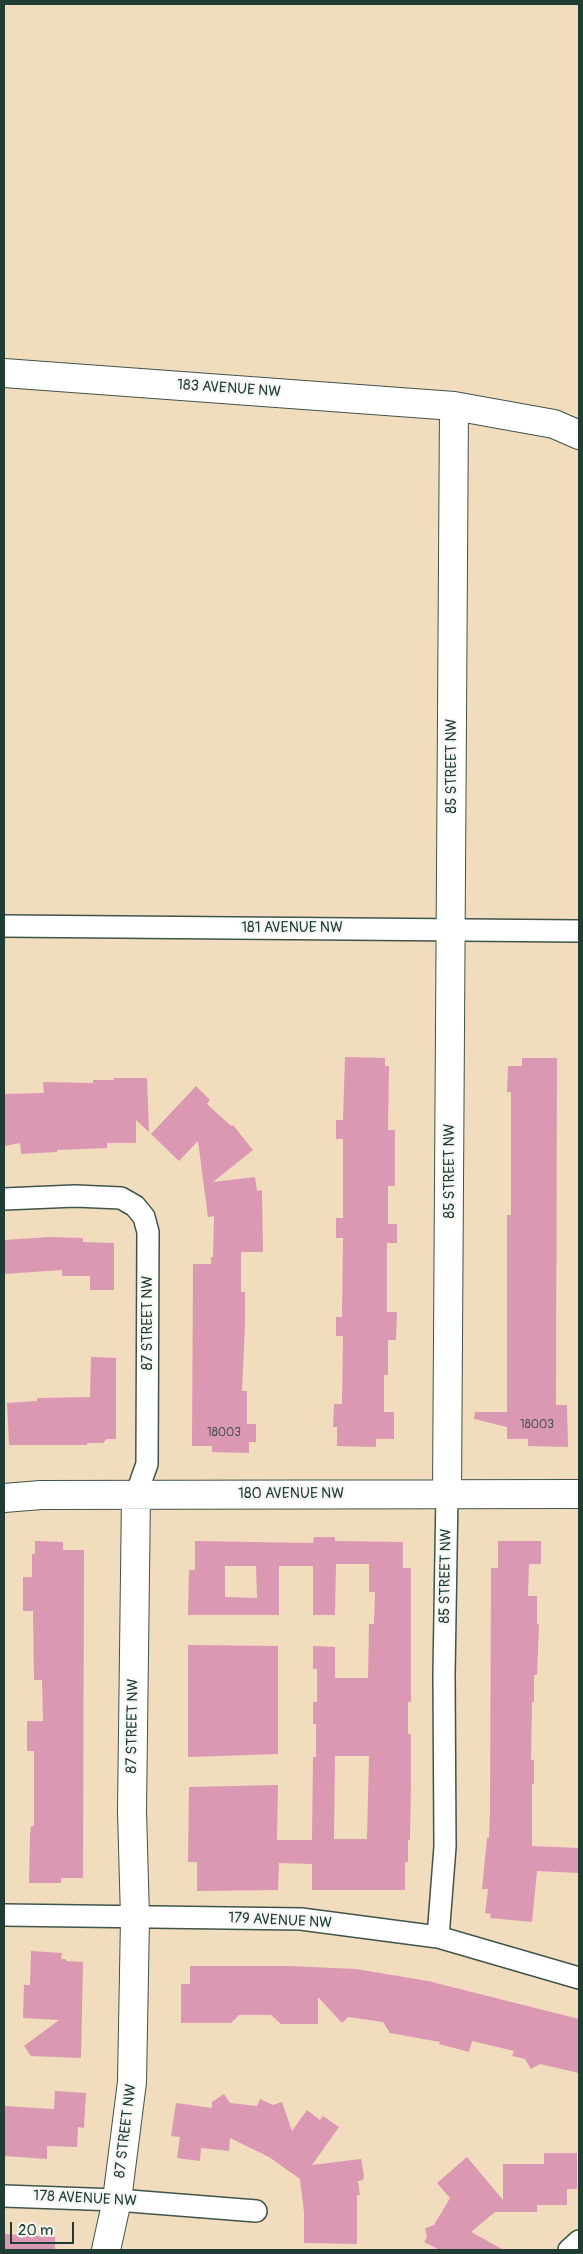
<!DOCTYPE html>
<html>
<head>
<meta charset="utf-8">
<style>
  body { margin:0 }
  #map { position:relative; width:583px; height:2254px; overflow:hidden; background:#f2dcbe; font-family:Pangolin,sans-serif }
  canvas { display:block }
  .frame { position:absolute; inset:0; border:5px solid #1f3d34; pointer-events:none }
  .scale { position:absolute; left:10px; top:2222px; width:64px; height:22px; box-sizing:border-box; border:2px solid #1f3d34; border-top:0; padding-left:6px; font-size:15px; line-height:18px; white-space:nowrap; color:#1f3d34; -webkit-text-stroke:4px #f6f6f2; paint-order:stroke }
</style>
</head>
<body>
<div id="map">
<canvas width="583" height="2254"></canvas>
<div class="frame"></div>
<div class="scale">20 m</div>
</div>
<script>
const context = document.querySelector('canvas').getContext('2d');
context.lineJoin = 'round';
function fill(path, color) { context.fillStyle = color; context.fill(path, 'evenodd'); }
const poly = rows => new Path2D(rows.map(r => 'M' + r).join(''));
function trace(path, color, width, dash) { context.strokeStyle = color; context.lineWidth = width; context.lineCap = dash ? 'butt' : 'round'; context.setLineDash(dash || []); context.stroke(path); }
function label(font, color, halo, rows, align = 'center') {
  context.font = font + ' Pangolin,sans-serif'; context.lineWidth = 4.5; context.setLineDash([]); context.textBaseline = 'middle'; context.strokeStyle = halo; context.fillStyle = color; for (const [text, x, y, turn = 0] of rows) {
    context.save(); context.translate(x, y); context.rotate((+turn || 0) * Math.PI / 180); context.textAlign = isNaN(turn) ? turn : align; if (halo) context.strokeText(text, 0, 0); context.fillText(text, 0, 0); context.restore();
  }
}
fill(poly([
  [345,1057,385,1058,385,1066,389,1066,388,1130,395,1130,395,1186,388,1186,388,1224,397,1224,397,1243,387,1243,387,1312,397,1312,396,1340,388,1340,388,1375,384,1375,384,1412,394,1412,394,1439,376,1439,376,1447,337,1446,337,1427,333,1427,334,1404,342,1404,343,1336,336,1336,336,1317,342,1317,343,1238,336,1238,336,1218,343,1218,343,1139,336,1139,336,1120,343,1120],
  [522,1058,557,1058,556,1405,567,1405,568,1447,528,1446,528,1439,507,1439,507,1427,474,1419,475,1412,507,1412,507,1215,511,1215,511,1092,507,1092,508,1066,522,1066],
  [113,1078,147,1078,149,1132,136,1120,136,1143,107,1143,107,1148,57,1150,57,1152,21,1154,20,1143,4,1146,4,1094,44,1093,43,1082,93,1083,93,1080,114,1080],
  [196,1086,210,1100,207,1104,231,1126,233,1125,253,1150,213,1182,255,1177,257,1191,262,1190,263,1252,241,1252,241,1292,245,1292,245,1325,242,1391,247,1391,247,1424,256,1424,256,1442,249,1442,249,1453,212,1452,212,1446,192,1446,193,1264,211,1264,211,1257,213,1257,214,1216,208,1217,198,1141,179,1161,151,1134],
  [50,1237,83,1238,83,1242,114,1243,114,1290,90,1290,90,1276,62,1276,62,1270,4,1274,4,1240],
  [91,1357,116,1358,116,1439,107,1439,103,1443,87,1443,87,1445,9,1445,7,1403,37,1401,37,1398,90,1397],
  [314,1537,335,1537,335,1541,403,1542,403,1568,411,1568,411,1702,408,1702,408,1734,411,1734,411,1783,410,1840,408,1840,408,1862,405,1862,405,1890,312,1890,312,1864,279,1863,278,1890,197,1891,197,1862,188,1862,189,1787,278,1785,277,1840,312,1840,313,1757,316,1757,316,1724,313,1724,313,1702,317,1702,317,1669,313,1669,313,1646,335,1647,335,1678,368,1678,369,1624,374,1624,375,1592,369,1592,369,1564,336,1564,335,1615,313,1615,313,1566,279,1566,279,1615,188,1615,189,1570,195,1570,195,1541,313,1543],
  [225,1566,256,1566,257,1598,225,1597],
  [335,1756,369,1756,367,1839,334,1839],
  [35,1541,63,1542,63,1550,84,1550,83,1878,61,1878,61,1883,29,1883,30,1835,31,1826,34,1826,34,1751,27,1751,27,1721,43,1721,42,1680,34,1680,33,1611,23,1611,23,1577,32,1577,32,1554,35,1554],
  [498,1541,541,1541,541,1564,529,1564,528,1596,537,1596,537,1624,539,1624,537,1675,534,1675,534,1702,532,1702,531,1760,534,1760,534,1784,532,1784,532,1846,579,1848,579,1873,537,1871,532,1922,490,1918,491,1914,485,1913,488,1889,482,1889,487,1838,489,1838,490,1813,491,1568,498,1568],
  [188,1645,278,1646,278,1754,188,1757],
  [31,1951,62,1953,61,1959,66,1959,66,1961,83,1962,81,2058,31,2056,24,2046,59,2020,23,2018,24,1985,30,1985],
  [190,1966,288,1966,356,1969,428,1981,579,2019,579,2073,540,2064,531,2069,525,2059,512,2056,514,2051,472,2041,469,2052,439,2044,440,2042,390,2033,383,2022,348,2017,342,2023,318,1997,318,2024,281,2024,271,2015,239,2015,231,2023,181,2023,181,1984,190,1984],
  [55,2091,86,2093,84,2128,78,2127,77,2147,47,2146,47,2159,4,2156,4,2106,54,2109],
  [224,2094,230,2103,257,2106,260,2099,273,2105,282,2102,292,2131,307,2110,320,2120,323,2116,339,2127,312,2165,361,2159,364,2176,363,2180,358,2181,360,2195,357,2195,357,2244,304,2243,304,2212,300,2179,269,2157,230,2138,229,2151,201,2148,200,2161,177,2158,180,2137,171,2136,176,2103,212,2108,212,2102],
  [544,2153,577,2153,577,2189,567,2189,567,2205,537,2205,537,2212,495,2212,471,2232,504,2250,440,2250,424,2242,427,2237,425,2228,434,2225,450,2198,437,2183,467,2157,503,2200,503,2164,544,2164],
  [4,2234,55,2237,55,2250,4,2250]
]), '#da98b3');
const street = poly([
  [4,926,579,931],
  [4,1199,75,1196,121,1198,135,1206,144,1217,148,1232,147,1464,136,1495],
  [4,1915,301,1919,438,1937,579,1978],
  [438,1937,445,1847,444,1674,447,1493],
  [4,2196,117,2200,256,2211],
  [569,2250,579,2241]
]);
const secondary = poly([
  [4,373,454,406,554,424,579,435],
  [447,1493,454,406],
  [4,1498,41,1495,579,1494],
  [106,2250,117,2200,132,2082,135,1918,132,1811,136,1495]
]);
trace(street, '#3f5549', 24);
trace(secondary, '#3f5549', 30);
trace(street, '#fff', 21);
trace(secondary, '#fff', 28);
label('12px', '#4e5454', null, [
  ["18003",537,1425],
  ["18003",224,1433]
]);
label('15px', '#1f3d34', '#f6f6f2', [
  ["183 AVENUE NW",229,389,4],
  ["85 STREET NW",452,766,-90],
  ["181 AVENUE NW",292,928],
  ["85 STREET NW",450,1171,-90],
  ["87 STREET NW",148,1323,-90],
  ["180 AVENUE NW",291,1494],
  ["85 STREET NW",446,1576,-89],
  ["87 STREET NW",133,1726,-89],
  ["179 AVENUE NW",280,1921,3],
  ["87 STREET NW",126,2131,-83],
  ["178 AVENUE NW",85,2199,3]
]);
</script>
</body>
</html>
